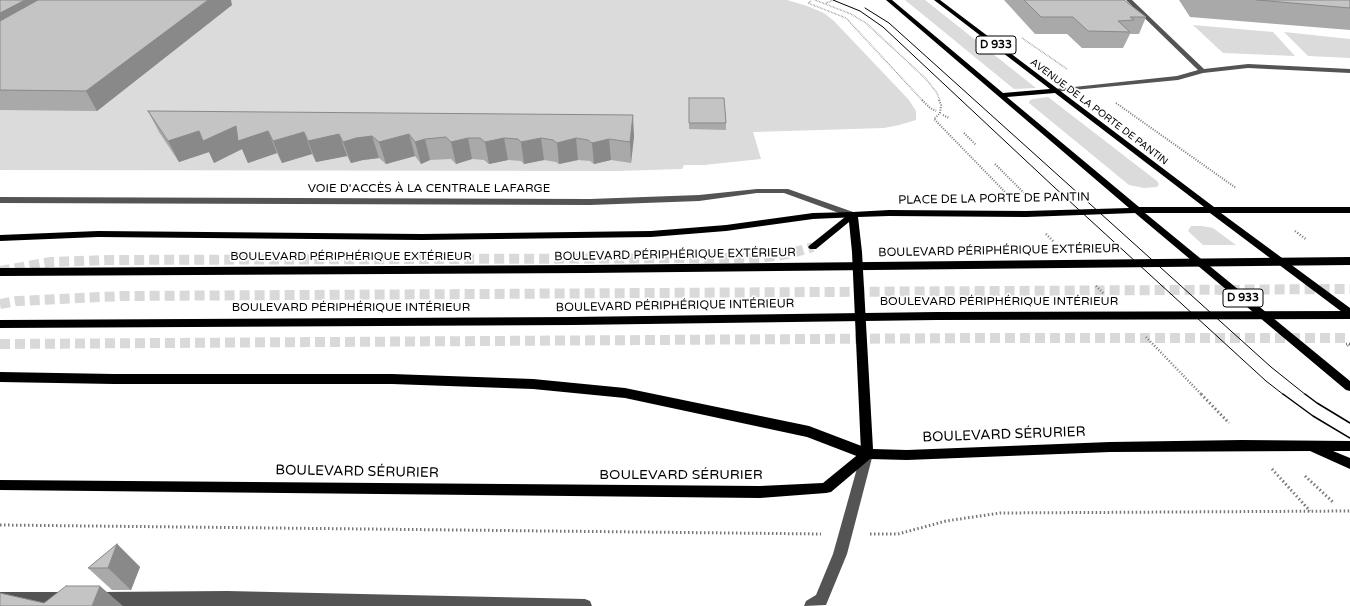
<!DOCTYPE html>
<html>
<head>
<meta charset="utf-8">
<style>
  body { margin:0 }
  canvas { display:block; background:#fff }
</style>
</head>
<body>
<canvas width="1350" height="606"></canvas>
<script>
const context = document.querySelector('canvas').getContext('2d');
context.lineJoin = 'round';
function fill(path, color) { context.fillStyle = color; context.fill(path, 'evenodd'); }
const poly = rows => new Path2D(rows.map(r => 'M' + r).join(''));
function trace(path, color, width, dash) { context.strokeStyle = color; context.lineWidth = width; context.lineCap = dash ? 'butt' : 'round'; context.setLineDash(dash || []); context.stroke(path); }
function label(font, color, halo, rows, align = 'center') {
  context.font = font + ' "Varela Round",sans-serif'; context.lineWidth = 3.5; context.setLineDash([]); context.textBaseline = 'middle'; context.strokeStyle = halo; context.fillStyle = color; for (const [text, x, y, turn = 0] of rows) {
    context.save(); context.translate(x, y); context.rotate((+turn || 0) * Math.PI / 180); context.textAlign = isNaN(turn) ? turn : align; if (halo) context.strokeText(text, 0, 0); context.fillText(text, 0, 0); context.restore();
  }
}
fill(poly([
  [67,0,787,0,807,6,824,13,834,21,909,100,916,111,916,120,899,125,884,128,753,132,761,159,704,165,684,165,682,169,616,171,0,170,0,40],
  [905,0,925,0,1036,88,1014,89],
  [1193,25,1273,32,1295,56,1223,53],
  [1284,32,1350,39,1350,58,1308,56],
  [1048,97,1157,181,1159,184,1157,187,1144,188,1129,185,1029,103,1030,100,1033,99],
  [1191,226,1202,226,1213,228,1236,245,1203,245,1188,231]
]), '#dbdbdb');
trace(poly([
  [0,271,51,262,108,260,760,258,788,254,813,247],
  [0,304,17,301,123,296,1350,289],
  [0,344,977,338,1350,338]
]), '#d9d9d9', 10, [10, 5]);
trace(poly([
  [815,0,851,14,866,23,926,79,937,93,940,101],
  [811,1,808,3,846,18,923,101],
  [826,3,834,0],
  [1022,38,1067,69]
]), '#767676', 1.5, [0.5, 1]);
trace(poly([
  [922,100,930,108,936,111],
  [939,100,941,105,940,113,934,119,1006,193],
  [1116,103,1236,188],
  [943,115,949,118],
  [964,133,976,145],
  [995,164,1024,193]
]), '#767676', 2, [1, 1.5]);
trace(poly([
  [1295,231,1307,240],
  [1046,234,1054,242],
  [1096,286,1104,294],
  [1146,337,1202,395],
  [1350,344,1346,344,1350,347]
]), '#767676', 2.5, [1, 2]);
trace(poly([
  [1201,394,1229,423],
  [1272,469,1310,511],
  [1305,476,1334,503],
  [0,525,821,534],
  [870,534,898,534,946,521,1000,513,1350,511]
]), '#767676', 3, [1.5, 2.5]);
fill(poly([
  [1126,0,1132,0,1204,69,1248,64,1350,69,1350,73,1248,68,1203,73,1178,80,1053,92,1052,91,1055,89,1177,76,1198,70,1126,0],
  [757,189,788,189,856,213,857,215,853,218,850,217,784,193,757,193,699,201,590,205,0,203,0,197,590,199,699,195,757,189],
  [867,449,871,450,873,454,847,554,826,605,804,606,806,601,816,595,833,554,861,454,863,450,867,449],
  [227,591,585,599,590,601,592,606,102,606,97,604,95,599,97,594,102,592,227,591],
  [0,592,62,592,67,594,69,599,67,604,62,606,0,606,0,592]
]), '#545454');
fill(poly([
  [886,0,892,0,1003,93,1050,89,934,0,940,0,1214,207,1350,207,1350,213,1221,213,1350,308,1350,316,1346,315,1210,213,1145,213,1350,381,1350,391,1346,390,1135,213,1026,217,889,216,858,217,862,252,873,449,907,450,1110,442,1242,440,1350,441,1350,451,1333,451,1350,458,1350,469,1310,451,1110,452,907,460,870,459,831,492,826,493,760,498,0,490,0,480,760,486,823,483,861,452,852,252,849,222,816,249,810,249,808,247,810,245,850,213,853,212,889,210,1026,211,1129,208,886,0],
  [1055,93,1204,207,1139,207,1007,97,1055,93]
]), '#000');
fill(poly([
  [853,212,858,215,857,217,813,219,726,231,651,237,422,240,98,237,0,241,0,235,98,231,422,234,651,231,726,225,813,213,853,212],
  [1350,257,1350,265,586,273,0,276,0,268,586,265,1350,257],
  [1350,311,1350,319,937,320,573,325,0,328,0,320,573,317,937,312,1350,311],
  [0,372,114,374,392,374,533,379,625,388,809,426,872,450,874,454,872,458,867,460,807,437,625,398,533,389,392,384,114,384,0,382,0,372]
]), '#000');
trace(poly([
  [833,0,860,11,883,27,1054,187,1266,381,1284,395],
  [865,8,889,23,1271,367,1306,395]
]), '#000', 1);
trace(poly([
  [1283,394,1313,416,1350,438],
  [1305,394,1317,403,1350,423]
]), '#000', 1.5);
fill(poly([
  [0,0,232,5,97,111,0,110],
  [1004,0,1124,0,1146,17,1139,34,1130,34,1123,48,1082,48,1067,34,1035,34],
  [1179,0,1350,0,1350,30,1190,17],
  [689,98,726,123,726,130,689,129],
  [148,111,634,136,631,163,611,160,594,164,590,161,578,160,559,164,556,162,544,160,524,164,521,161,508,160,489,164,484,160,472,159,456,164,451,159,430,160,421,164,415,156,386,164,379,158,363,160,351,163,347,156,316,162,312,154,282,163,277,153,248,163,242,149,214,163,209,152,179,162,159,132],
  [117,544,140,567,131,590,112,590,88,568]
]), '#a9a9a9');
fill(poly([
  [25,0,58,0,0,38,0,13],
  [208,0,231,0,232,5,97,111,86,91],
  [633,115,634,136,631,163,630,142],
  [236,126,268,131,277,153,248,163,242,149,214,163,209,152,179,162,168,141,199,131],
  [304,132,312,154,282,163,273,141],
  [339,134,347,156,316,162,308,141],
  [409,134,415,156,386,164,379,142],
  [372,136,379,158,363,160,351,163,343,142,356,138],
  [468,138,472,159,456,164,451,142],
  [504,138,508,160,489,164,485,142],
  [541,138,544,160,524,164,521,142],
  [576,138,578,160,559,164,557,143],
  [425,139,430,160,421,164,415,142],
  [609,139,611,160,594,164,592,143],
  [117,544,140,567,131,590,108,568],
  [100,586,123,606,92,606]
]), '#898989');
const building = poly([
  [0,0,25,0,0,13,0,0],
  [38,0,208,0,86,91,0,90,0,21,38,0],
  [1024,0,1124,0,1146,17,1130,17,1134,20,1118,21,1130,32,1088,31,1073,17,1041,17,1024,0],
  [1257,0,1350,0,1350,8,1257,0],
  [689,98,724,98,726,123,689,123,689,98],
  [148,111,633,115,630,142,609,139,592,143,588,140,576,138,557,143,553,140,541,138,521,142,518,139,504,138,485,142,480,138,468,138,451,142,446,137,425,139,415,142,409,134,379,142,372,136,356,138,343,142,339,134,308,141,304,132,273,141,268,131,238,141,236,126,203,141,199,131,168,141,148,111],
  [117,544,108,568,88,568,117,544],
  [66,586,100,586,92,606,0,606,0,593,44,603,66,586]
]);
fill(building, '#c4c4c4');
trace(building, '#898989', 1);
label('10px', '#000', '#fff', [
  ["AVENUE DE LA PORTE DE PANTIN",1099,112,37]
]);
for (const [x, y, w] of [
  [996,45,40],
  [1243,298,40]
]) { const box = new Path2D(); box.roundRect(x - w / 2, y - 9, w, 18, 3); context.fillStyle = '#fff'; context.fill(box); trace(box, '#000', 1); }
label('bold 11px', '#000', null, [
  ["D 933",996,45],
  ["D 933",1243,298]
]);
label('12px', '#000', '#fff', [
  ["VOIE D'ACCÈS À LA CENTRALE LAFARGE",429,189],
  ["PLACE DE LA PORTE DE PANTIN",994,199,-1],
  ["BOULEVARD PÉRIPHÉRIQUE EXTÉRIEUR",999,251,-1],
  ["BOULEVARD PÉRIPHÉRIQUE EXTÉRIEUR",675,255,-1],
  ["BOULEVARD PÉRIPHÉRIQUE EXTÉRIEUR",351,257],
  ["BOULEVARD PÉRIPHÉRIQUE INTÉRIEUR",999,302],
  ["BOULEVARD PÉRIPHÉRIQUE INTÉRIEUR",675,306,-1],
  ["BOULEVARD PÉRIPHÉRIQUE INTÉRIEUR",351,308]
]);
label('14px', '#000', '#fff', [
  ["BOULEVARD SÉRURIER",1004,435,-2],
  ["BOULEVARD SÉRURIER",357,472,1],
  ["BOULEVARD SÉRURIER",681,475]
]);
</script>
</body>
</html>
